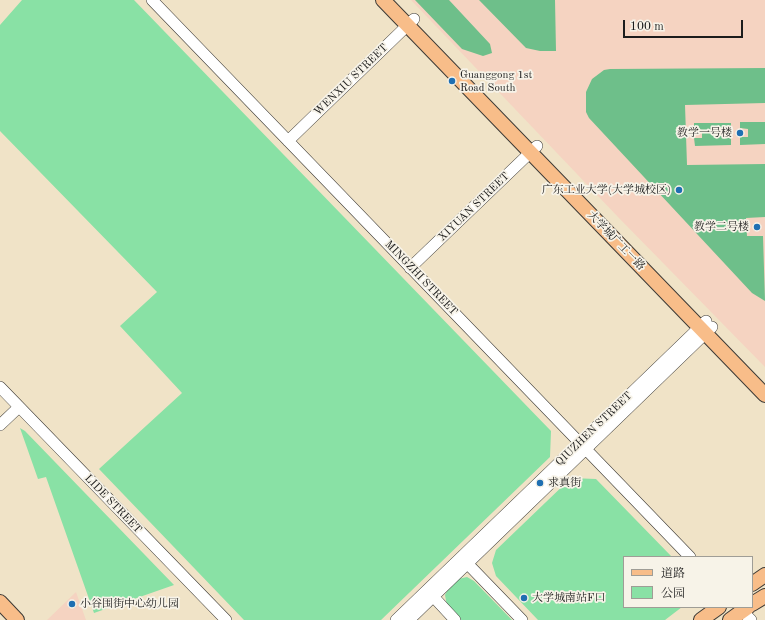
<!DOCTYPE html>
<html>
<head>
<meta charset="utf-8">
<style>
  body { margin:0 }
  #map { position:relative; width:765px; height:620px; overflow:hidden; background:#f0e3c7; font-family:"Old Standard TT","Noto Serif SC",serif }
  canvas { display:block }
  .legend { position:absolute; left:623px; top:556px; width:130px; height:52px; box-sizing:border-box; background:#f7f3e8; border:1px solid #9f9d96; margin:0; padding:5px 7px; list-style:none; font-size:12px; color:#1c1c1c }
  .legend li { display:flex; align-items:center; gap:8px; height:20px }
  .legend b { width:20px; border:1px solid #9f9d96 }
  .scale { position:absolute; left:623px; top:20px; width:120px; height:18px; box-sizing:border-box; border:2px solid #1c1c1c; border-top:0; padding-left:5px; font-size:12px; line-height:14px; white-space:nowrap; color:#1c1c1c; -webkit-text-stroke:3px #f7f3e8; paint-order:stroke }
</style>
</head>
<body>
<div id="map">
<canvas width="765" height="620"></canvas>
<ul class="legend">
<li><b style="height:5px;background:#f8bd89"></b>道路</li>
<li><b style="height:11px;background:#89e1a5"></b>公园</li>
</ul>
<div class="scale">100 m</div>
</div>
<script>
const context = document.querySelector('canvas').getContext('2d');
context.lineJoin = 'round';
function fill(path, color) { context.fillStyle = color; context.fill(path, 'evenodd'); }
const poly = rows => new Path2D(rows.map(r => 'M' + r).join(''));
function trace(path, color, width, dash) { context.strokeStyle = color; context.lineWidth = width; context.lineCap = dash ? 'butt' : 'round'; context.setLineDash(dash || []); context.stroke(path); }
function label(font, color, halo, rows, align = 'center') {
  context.font = font + ' "Old Standard TT","Noto Serif SC",serif'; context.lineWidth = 3.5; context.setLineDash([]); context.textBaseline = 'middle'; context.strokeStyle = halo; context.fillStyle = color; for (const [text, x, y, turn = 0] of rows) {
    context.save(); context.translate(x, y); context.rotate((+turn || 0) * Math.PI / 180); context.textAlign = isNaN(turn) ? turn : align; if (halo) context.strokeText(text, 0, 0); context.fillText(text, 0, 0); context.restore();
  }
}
fill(poly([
  [411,0,765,0,765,367,618,217],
  [76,592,86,620,47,620]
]), '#f5d3c1');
fill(poly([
  [22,0,134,0,551,431,550,457,381,620,244,620,99,469,182,393,120,326,157,292,0,131,0,25],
  [20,428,25,431,174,585,94,613,46,477,38,479],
  [571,478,596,479,672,557,624,557,624,607,682,607,665,620,538,620,496,576,492,563,496,550],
  [467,577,474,581,512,620,461,620,447,606,445,595,448,589,458,579]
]), '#89e1a5');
fill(poly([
  [415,0,449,0,490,44,492,53,483,56,462,49],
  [479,0,555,0,556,51,540,51,526,48],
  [765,68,765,103,685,105,687,165,765,164,765,217,746,218,747,236,763,236,765,301,752,293,589,118,586,112,586,92,592,79,604,70,610,69],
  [740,122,765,122,765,144,740,145,740,137,748,137,748,129,740,128],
  [694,123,731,123,731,145,695,146,694,138,702,138,702,130,694,129]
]), '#6ebf8a');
const minor = poly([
  [152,0,690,557],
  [288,141,414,19],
  [410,268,537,146],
  [0,387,226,620],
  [0,425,19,407],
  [463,559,522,620],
  [429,592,455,620],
  [742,611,751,620],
  [396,620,706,321],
  [409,620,712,327]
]);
const major = poly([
  [383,0,765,395],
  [752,584,765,575],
  [0,602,17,620],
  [752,604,765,596],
  [701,620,719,607],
  [730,620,748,607]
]);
trace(minor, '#3c3a36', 12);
trace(major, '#3c3a36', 16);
trace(minor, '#fff', 11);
trace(major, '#f8bd89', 14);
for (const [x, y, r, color] of [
  [452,81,4,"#1f6fb2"],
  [740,133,4,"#1f6fb2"],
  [679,190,4,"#1f6fb2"],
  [757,227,4,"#1f6fb2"],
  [540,483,4,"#1f6fb2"],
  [524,598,4,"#1f6fb2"],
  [72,604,4,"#1f6fb2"]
]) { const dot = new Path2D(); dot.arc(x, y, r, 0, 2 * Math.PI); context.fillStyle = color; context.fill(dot); trace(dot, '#f7f3e8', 1.5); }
label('11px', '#1c1c1c', '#f7f3e8', [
  ["Guanggong 1st",460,75],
  ["Road South",460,88],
  ["教学一号楼",732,133,"right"],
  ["广东工业大学(大学城校区)",671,190,"right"],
  ["教学二号楼",749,227,"right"],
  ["求真街",548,483],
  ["大学城南站F口",532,598],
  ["小谷围街中心幼儿园",80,604]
], 'left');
label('11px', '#1c1c1c', '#f7f3e8', [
  ["WENXIU STREET",351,80,-44],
  ["XIYUAN STREET",474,207,-44],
  ["大学城广工一路",616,241,46],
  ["MINGZHI STREET",421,278,46],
  ["QIUZHEN STREET",594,429,-44],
  ["LIDE STREET",113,504,46]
]);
</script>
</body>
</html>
